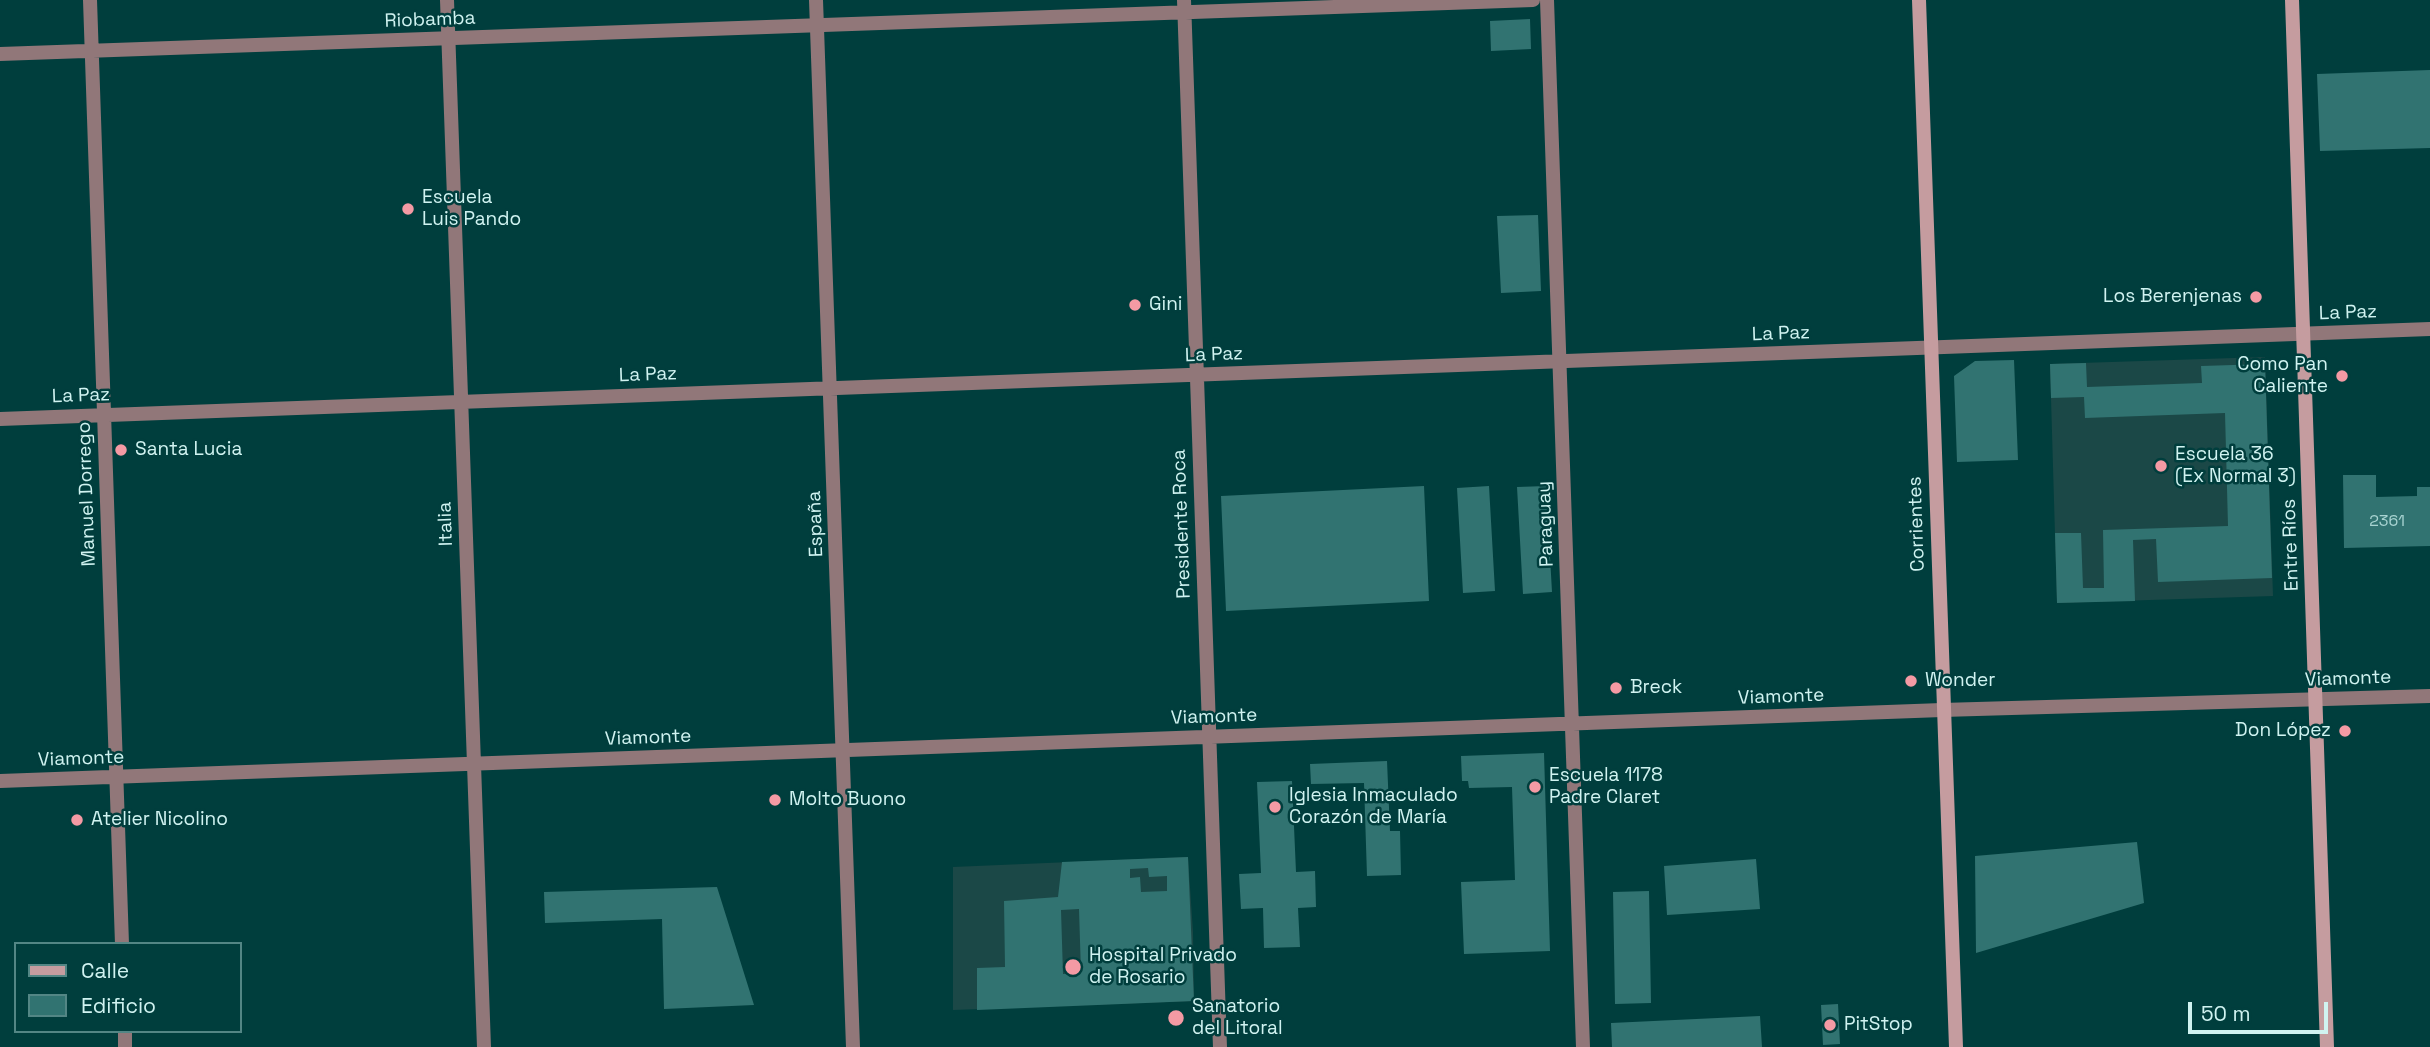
<!DOCTYPE html>
<html>
<head>
<meta charset="utf-8">
<style>
  body { margin:0 }
  #map { position:relative; width:2430px; height:1047px; overflow:hidden; background:#003e3d; font-family:"Space Grotesk",sans-serif }
  canvas { display:block }
  .legend { position:absolute; left:14px; top:942px; width:228px; height:91px; box-sizing:border-box; background:#003e3d; border:2px solid #538685; margin:0; padding:9px 12px; list-style:none; font-size:21px; color:#d0f3f1 }
  .legend li { display:flex; align-items:center; gap:14px; height:35px }
  .legend b { width:35px; border:2px solid #538685 }
  .scale { position:absolute; left:2188px; top:1002px; width:140px; height:32px; box-sizing:border-box; border:4px solid #d0f3f1; border-top:0; padding-left:9px; font-size:21px; line-height:24px; white-space:nowrap; color:#d0f3f1; -webkit-text-stroke:5px #003e3d; paint-order:stroke }
</style>
</head>
<body>
<div id="map">
<canvas width="2430" height="1047"></canvas>
<ul class="legend">
<li><b style="height:9px;background:#c59c9f"></b>Calle</li>
<li><b style="height:19px;background:#317371"></b>Edificio</li>
</ul>
<div class="scale">50 m</div>
</div>
<script>
const context = document.querySelector('canvas').getContext('2d');
context.lineJoin = 'round';
function fill(path, color) { context.fillStyle = color; context.fill(path, 'evenodd'); }
const poly = rows => new Path2D(rows.map(r => 'M' + r).join(''));
function trace(path, color, width, dash) { context.strokeStyle = color; context.lineWidth = width; context.lineCap = dash ? 'butt' : 'round'; context.setLineDash(dash || []); context.stroke(path); }
function label(font, color, halo, rows, align = 'center') {
  context.font = font + ' "Space Grotesk",sans-serif'; context.lineWidth = 5; context.setLineDash([]); context.textBaseline = 'middle'; context.strokeStyle = halo; context.fillStyle = color; for (const [text, x, y, turn = 0] of rows) {
    context.save(); context.translate(x, y); context.rotate((+turn || 0) * Math.PI / 180); context.textAlign = isNaN(turn) ? turn : align; if (halo) context.strokeText(text, 0, 0); context.fillText(text, 0, 0); context.restore();
  }
}
fill(poly([
  [2265,357,2273,596,2057,603,2050,364],
  [1188,857,1193,932,1194,1001,953,1010,953,867]
]), '#1b4847');
fill(poly([
  [1530,19,1531,49,1491,51,1490,21],
  [2430,70,2430,148,2320,151,2317,74],
  [1538,215,1541,291,1501,293,1497,216],
  [2014,360,2018,460,1957,462,1954,376,1975,361],
  [2086,363,2087,387,2202,383,2201,366,2265,364,2272,578,2158,582,2156,539,2133,540,2135,601,2057,603,2055,533,2081,533,2083,588,2104,588,2103,530,2228,526,2225,413,2085,418,2084,397,2051,398,2050,364],
  [2343,475,2376,475,2376,497,2417,496,2417,487,2430,487,2430,546,2344,548],
  [1424,486,1429,601,1226,611,1221,496],
  [1489,486,1495,591,1463,593,1457,488],
  [1546,486,1552,592,1523,594,1517,487],
  [1544,753,1550,951,1464,954,1461,882,1515,880,1512,787,1469,788,1468,781,1462,781,1461,756],
  [1387,761,1390,831,1400,831,1401,875,1367,876,1364,783,1311,784,1310,764],
  [1292,781,1296,872,1315,871,1316,907,1298,908,1300,947,1264,948,1263,908,1241,909,1239,874,1261,873,1257,782],
  [2137,842,2144,903,1976,953,1975,856],
  [1188,857,1194,1001,977,1010,977,968,1005,967,1004,901,1058,897,1062,862],
  [1148,868,1149,877,1167,876,1167,891,1141,892,1140,877,1130,878,1130,869],
  [1079,909,1081,973,1063,974,1061,910],
  [1756,859,1760,909,1667,915,1664,866],
  [717,887,754,1005,664,1009,662,919,545,923,544,892],
  [1649,891,1651,1003,1615,1004,1613,892],
  [1838,1004,1840,1044,1823,1045,1821,1005],
  [1760,1016,1762,1047,1612,1047,1611,1023]
]), '#317371');
trace(poly([
  [90,0,122,944],
  [447,0,484,1047],
  [816,0,853,1047],
  [1184,0,1220,1047],
  [1547,0,1583,1047],
  [0,54,1533,0],
  [0,419,2430,329],
  [0,781,1942,710,2430,696],
  [125,1031,125,1047]
]), '#917779', 14);
trace(poly([
  [1919,0,1956,1047],
  [2292,0,2327,1047]
]), '#c59c9f', 14);
for (const [x, y, r, color] of [
  [408,209,7,"#f49aa4"],
  [2256,297,7,"#f49aa4"],
  [1135,305,7,"#f49aa4"],
  [2342,376,7,"#f49aa4"],
  [121,450,7,"#f49aa4"],
  [2161,466,7,"#f49aa4"],
  [1911,681,7,"#f49aa4"],
  [1616,688,7,"#f49aa4"],
  [2345,731,7,"#f49aa4"],
  [1535,787,7,"#f49aa4"],
  [775,800,7,"#f49aa4"],
  [1275,807,7,"#f49aa4"],
  [77,820,7,"#f49aa4"],
  [1073,967,9,"#f49aa4"],
  [1176,1018,9,"#f49aa4"],
  [1830,1025,7,"#f49aa4"]
]) { const dot = new Path2D(); dot.arc(x, y, r, 0, 2 * Math.PI); context.fillStyle = color; context.fill(dot); trace(dot, '#003e3d', 2.5); }
label('16px', '#a8d3d1', null, [
  ["2361",2387,522]
]);
label('19px', '#d0f3f1', '#003e3d', [
  ["Riobamba",430,20,-2],
  ["La Paz",2348,313,-2],
  ["La Paz",1781,334,-2],
  ["La Paz",1214,355,-2],
  ["La Paz",648,375,-2],
  ["La Paz",81,396,-2],
  ["Manuel Dorrego",87,494,-92],
  ["Italia",446,524,-92],
  ["España",816,524,-92],
  ["Presidente Roca",1182,524,-92],
  ["Paraguay",1546,524,-92],
  ["Corrientes",1917,524,-92],
  ["Entre Ríos",2291,545,-92],
  ["Viamonte",2348,679,-2],
  ["Viamonte",1781,697,-2],
  ["Viamonte",1214,717,-2],
  ["Viamonte",648,738,-2],
  ["Viamonte",81,759,-2]
]);
label('19px', '#d0f3f1', '#003e3d', [
  ["Escuela",422,198],
  ["Luis Pando",422,220],
  ["Los Berenjenas",2242,297,"right"],
  ["Gini",1149,305],
  ["Como Pan",2328,365,"right"],
  ["Caliente",2328,387,"right"],
  ["Santa Lucia",135,450],
  ["Escuela 36",2175,455],
  ["(Ex Normal 3)",2175,477],
  ["Wonder",1925,681],
  ["Breck",1630,688],
  ["Don López",2331,731,"right"],
  ["Escuela 1178",1549,776],
  ["Padre Claret",1549,798],
  ["Iglesia Inmaculado",1289,796],
  ["Corazón de María",1289,818],
  ["Molto Buono",789,800],
  ["Atelier Nicolino",91,820],
  ["Hospital Privado",1089,956],
  ["de Rosario",1089,978],
  ["Sanatorio",1192,1007],
  ["del Litoral",1192,1029],
  ["PitStop",1844,1025]
], 'left');
</script>
</body>
</html>
